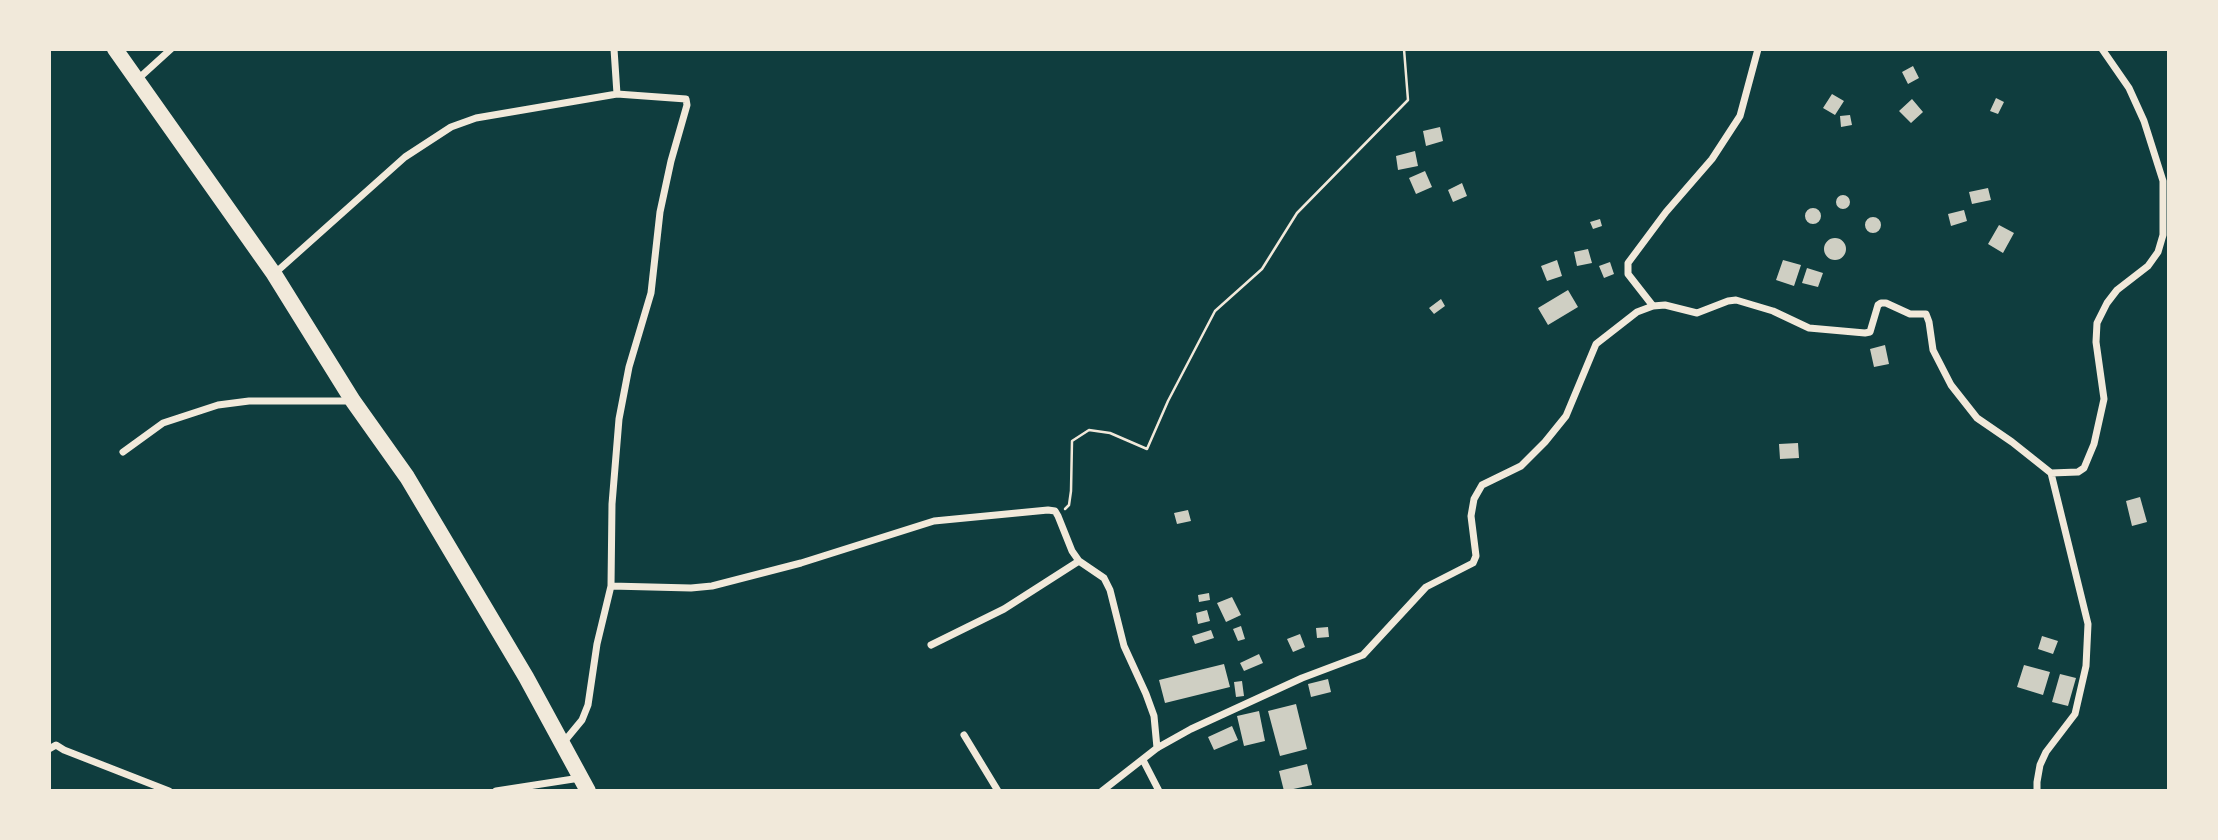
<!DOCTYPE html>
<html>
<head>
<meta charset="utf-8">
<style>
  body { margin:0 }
  #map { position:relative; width:2218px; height:840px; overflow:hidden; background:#0f3d3e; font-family:"PT Sans",sans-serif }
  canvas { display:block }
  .frame { position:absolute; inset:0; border:51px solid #f1e9da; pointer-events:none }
</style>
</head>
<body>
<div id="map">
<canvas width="2218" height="840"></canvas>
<div class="frame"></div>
</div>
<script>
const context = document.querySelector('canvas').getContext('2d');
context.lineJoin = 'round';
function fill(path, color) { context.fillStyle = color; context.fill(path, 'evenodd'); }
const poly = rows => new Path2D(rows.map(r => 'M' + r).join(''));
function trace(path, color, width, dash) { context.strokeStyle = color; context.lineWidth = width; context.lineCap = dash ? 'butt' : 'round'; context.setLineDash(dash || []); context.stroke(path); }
fill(poly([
  [1913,66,1919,78,1908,84,1902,72],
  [1832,94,1844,101,1835,115,1823,108],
  [1996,98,2004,102,1998,114,1990,111],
  [1912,99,1923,112,1911,123,1899,111],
  [1850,115,1852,125,1841,127,1840,116],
  [1440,127,1443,141,1426,146,1423,131],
  [1415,151,1418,166,1398,170,1396,156],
  [1425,171,1432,187,1416,194,1409,178],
  [1462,183,1467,196,1453,202,1448,190],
  [1988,188,1991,200,1972,204,1969,192],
  '1836 202a7 7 0 1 1 14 0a7 7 0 1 1-14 0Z',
  '1805 216a8 8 0 1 1 16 0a8 8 0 1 1-16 0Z',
  [1964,210,1967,221,1951,226,1948,214],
  '1865 225a8 8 0 1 1 16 0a8 8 0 1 1-16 0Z',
  [1600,219,1602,226,1593,229,1590,222],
  [1999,225,2014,233,2003,253,1988,244],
  '1824 249a11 11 0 1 1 22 0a11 11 0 1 1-22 0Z',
  [1588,249,1592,263,1577,266,1574,252],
  [1557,260,1562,276,1547,281,1541,266],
  [1783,260,1801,265,1794,286,1776,280],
  [1610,262,1614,274,1604,278,1599,266],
  [1807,268,1823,273,1818,287,1802,283],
  [1568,290,1578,307,1548,325,1538,308],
  [1441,299,1445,306,1434,314,1429,308],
  [1885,345,1889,364,1874,367,1870,349],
  [1798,443,1799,458,1780,459,1779,444],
  [2140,497,2147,522,2132,526,2126,501],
  [1188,510,1191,521,1177,524,1174,513],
  [1209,593,1210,600,1199,602,1198,595],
  [1232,597,1241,615,1226,622,1217,603],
  [1207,610,1210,621,1198,624,1196,613],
  [1241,626,1245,639,1238,641,1233,629],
  [1328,627,1329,637,1317,638,1316,628],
  [1211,630,1214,638,1195,644,1192,636],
  [1300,634,1305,647,1293,652,1287,639],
  [2042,636,2058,641,2053,654,2038,649],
  [1259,654,1263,663,1244,671,1240,663],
  [1224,664,1230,687,1165,703,1159,680],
  [2024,665,2050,672,2043,695,2017,687],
  [2060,674,2076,678,2068,706,2052,702],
  [1328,679,1331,692,1311,697,1308,684],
  [1242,681,1244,696,1236,697,1234,682],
  [1296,704,1307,749,1280,756,1268,711],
  [1259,711,1265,741,1244,746,1237,716],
  [1232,726,1238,740,1214,750,1208,737],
  [1307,764,1312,785,1284,791,1279,771]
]), '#cfcfc3');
trace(poly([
  [1065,509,1069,505,1071,491,1072,441,1089,430,1110,433,1147,449,1168,401,1215,311,1262,269,1297,213,1408,100,1404,49]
]), '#f1e9da', 2.5);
trace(poly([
  [614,49,617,94],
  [138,79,171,49],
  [274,274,405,157,451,127,476,118,617,94,686,99,687,105,671,161,660,212,651,293,629,367,619,419,612,504,611,586],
  [1653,306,1628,274,1628,263,1666,212,1712,159,1740,116,1758,49],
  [123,452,163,423,218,405,249,401,352,401],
  [2051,473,2078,472,2084,468,2094,444,2104,399,2096,342,2097,323,2107,303,2117,290,2148,266,2158,252,2163,235,2163,181,2144,121,2129,88,2102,49],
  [931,645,1004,609,1079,561],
  [964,735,998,791],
  [563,743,582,720,588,705,597,644,611,586,691,588,712,586,801,563,934,521,1048,510,1055,511,1058,516,1072,551,1079,561,1104,578,1110,590,1124,646,1146,694,1154,716,1157,748],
  [49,749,56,745,64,750,169,791],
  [1143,760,1159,791],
  [496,791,580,778],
  [1102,791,1157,748,1191,729,1302,678,1363,655,1426,587,1473,563,1476,556,1471,516,1474,499,1482,485,1521,466,1545,442,1566,416,1596,344,1637,312,1653,306,1665,305,1697,313,1728,301,1736,300,1773,311,1809,328,1865,333,1870,332,1878,305,1881,303,1886,303,1910,314,1926,314,1929,322,1933,350,1951,385,1977,418,2012,442,2051,473,2088,624,2086,666,2075,714,2046,752,2040,765,2037,782,2037,791]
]), '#f1e9da', 7);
trace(poly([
  [115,49,274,274,353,401,407,477,526,677,588,791]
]), '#f1e9da', 16);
</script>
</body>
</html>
